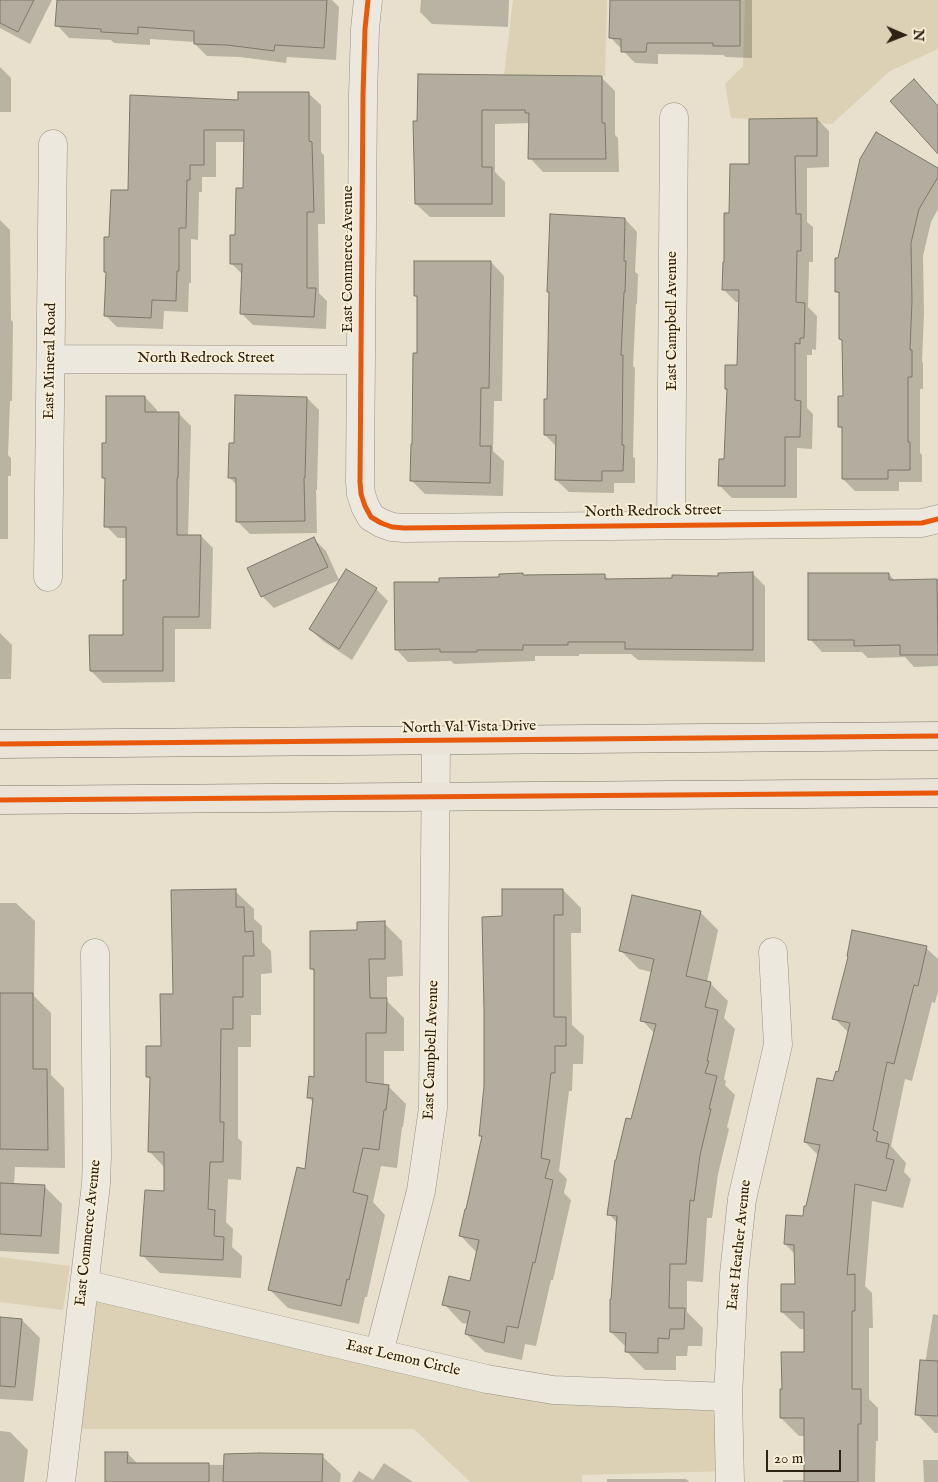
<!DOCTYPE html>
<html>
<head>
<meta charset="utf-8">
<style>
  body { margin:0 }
  #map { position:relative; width:938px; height:1482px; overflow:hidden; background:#e8e0cc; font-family:"IM FELL English",serif }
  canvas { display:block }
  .north { position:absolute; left:878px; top:10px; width:50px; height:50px; -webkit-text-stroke:4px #f8eed5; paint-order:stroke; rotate:91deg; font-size:14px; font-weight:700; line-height:20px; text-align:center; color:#2e2214 }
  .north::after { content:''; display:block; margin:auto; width:18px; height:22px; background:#2e2214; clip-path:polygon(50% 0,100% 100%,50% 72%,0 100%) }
  .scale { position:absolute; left:766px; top:1450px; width:75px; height:22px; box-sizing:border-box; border:2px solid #2e2214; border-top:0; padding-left:6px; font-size:15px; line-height:18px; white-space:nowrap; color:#2e2214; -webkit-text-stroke:4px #f8eed5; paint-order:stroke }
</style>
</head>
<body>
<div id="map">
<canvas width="938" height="1482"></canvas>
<div class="north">N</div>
<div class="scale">20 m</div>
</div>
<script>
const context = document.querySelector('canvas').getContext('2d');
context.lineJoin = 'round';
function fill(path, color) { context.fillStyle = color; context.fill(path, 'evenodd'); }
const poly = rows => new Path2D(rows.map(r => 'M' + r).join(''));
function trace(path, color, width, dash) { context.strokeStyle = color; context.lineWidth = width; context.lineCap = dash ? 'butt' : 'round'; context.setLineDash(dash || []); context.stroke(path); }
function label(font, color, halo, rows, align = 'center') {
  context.font = font + ' "IM FELL English",serif'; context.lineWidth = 4; context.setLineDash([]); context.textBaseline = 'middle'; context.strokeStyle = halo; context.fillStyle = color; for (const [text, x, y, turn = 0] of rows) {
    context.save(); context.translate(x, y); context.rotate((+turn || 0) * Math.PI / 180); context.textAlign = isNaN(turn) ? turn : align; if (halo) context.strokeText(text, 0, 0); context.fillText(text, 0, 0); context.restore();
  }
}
fill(poly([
  [513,0,607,0,605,76,504,75],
  [745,0,938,0,938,49,890,71,832,124,731,118,725,84,743,66],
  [0,1257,70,1266,63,1310,0,1302],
  [84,1284,487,1379,728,1397,730,1471,582,1475,582,1482,470,1482,414,1429,67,1429]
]), '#dcd1b5');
fill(poly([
  [0,0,52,0,30,44,0,28],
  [58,0,332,0,339,7,336,60,287,57,286,63,240,57,207,56,195,44,195,42,150,39,150,45,114,43,111,40,69,38,57,25],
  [421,0,509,0,508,27,432,24,420,12],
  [611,0,752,0,752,58,726,57,723,55,658,54,658,64,635,63,611,38],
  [0,67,11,78,11,112,0,112],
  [601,77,615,91,615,135,618,138,619,172,543,172,530,158,530,123,495,124,495,172,505,182,505,217,430,217,416,204,415,122],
  [308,93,321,105,321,152,324,155,325,224,318,224,319,293,327,301,326,329,253,325,241,313,243,275,231,263,245,189,245,142,216,142,216,177,202,177,202,192,199,192,198,240,191,239,191,283,189,283,188,312,164,311,163,329,117,327,105,315,107,273,105,271,110,238,130,192,131,96,239,101],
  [817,119,829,131,829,167,807,168,807,222,813,227,813,262,809,262,808,307,817,316,816,350,812,349,812,355,807,355,807,408,813,414,812,449,797,448,797,498,732,498,720,486,725,460,728,390,726,389,738,366,740,302,736,302,724,290,730,215,750,165],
  [938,170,938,209,931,222,923,256,924,313,922,361,923,363,923,389,920,389,920,453,922,455,922,482,899,482,899,491,855,491,843,479,843,430,839,426,844,397,844,343,840,339,840,295,836,291,840,259],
  [625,219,637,232,635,272,638,274,637,304,636,304,633,366,635,368,633,457,635,458,635,483,614,483,614,493,569,492,556,480,557,447,545,435,548,400],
  [0,220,10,230,11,320,13,322,12,401,10,401,8,455,11,458,11,476,8,476,8,539,0,539],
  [491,262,504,276,502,401,494,401,493,451,504,461,503,496,425,494,411,480,418,355,418,298,415,295],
  [145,397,157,410,157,414,178,413,191,426,188,536,201,536,213,548,211,629,175,629,175,682,103,683,91,671,124,636,127,581,128,538,118,538,106,526,106,480,103,478,107,444],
  [307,398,319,410,317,490,316,490,317,533,250,534,237,521,237,485,230,478,235,445],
  [314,539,326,551,339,580,274,608,262,596],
  [753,574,765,586,765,662,638,660,631,654,579,654,579,656,535,656,535,661,454,664,451,661,408,662,396,649,441,583,524,577,604,575,609,580,719,578],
  [889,574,895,581,938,580,938,666,914,667,905,657,868,658,862,652,822,652,810,639],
  [376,589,388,601,352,660,323,641,310,629],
  [0,633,12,645,11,679,0,679],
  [563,890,581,908,581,933,571,933,572,1025,584,1036,583,1064,573,1064,572,1091,569,1091,559,1171,567,1179,564,1193,571,1200,553,1280,551,1280,536,1346,525,1344,522,1360,485,1352,466,1334,469,1324,462,1323,444,1304,471,1282,477,1253,460,1235,482,1138,480,1135,503,918],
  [235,891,254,909,254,919,262,926,262,942,271,951,272,973,261,974,261,1015,251,1015,251,1047,238,1047,238,1138,242,1142,241,1180,228,1179,226,1222,233,1229,232,1247,242,1256,241,1278,160,1273,142,1255,165,1192,165,1168,149,1151,151,1080,148,1077,162,1048,174,995],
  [0,903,16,903,35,921,34,996,51,1013,51,1075,64,1088,65,1168,15,1167,14,1185,44,1186,62,1204,59,1254,0,1251],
  [700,912,718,930,707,982,710,983,728,1001,724,1018,735,1029,724,1079,726,1081,725,1085,735,1095,727,1127,729,1129,718,1174,712,1218,707,1218,703,1282,687,1281,687,1312,703,1328,702,1346,688,1346,687,1356,676,1356,676,1370,645,1370,627,1352,627,1348,611,1332,617,1223,609,1214,654,1033,642,1020,652,972,639,969,621,951],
  [384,923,402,941,403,976,387,977,387,1001,404,1018,404,1051,384,1051,384,1085,388,1086,406,1104,403,1127,402,1127,397,1168,381,1166,373,1202,385,1215,367,1297,365,1297,359,1324,288,1308,270,1290,306,1171,314,1103,308,1097,316,1078,315,972,312,969,358,931],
  [926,948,938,959,938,991,935,1003,932,1002,912,1081,905,1079,891,1146,906,1163,904,1172,911,1179,903,1208,872,1201,865,1286,872,1293,873,1328,869,1328,869,1399,878,1408,878,1441,876,1441,875,1482,783,1482,783,1480,806,1480,806,1436,799,1436,781,1418,805,1353,805,1329,800,1329,782,1312,796,1285,796,1255,785,1244,804,1218,807,1208,819,1156,805,1142,839,1073,849,1033,834,1018],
  [933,1314,938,1315,938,1433,935,1433,917,1414],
  [0,1318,22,1320,40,1338,33,1401,0,1399],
  [0,1431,10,1432,28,1450,24,1482,0,1482],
  [127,1453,138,1464,225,1465,322,1456,341,1474,340,1482,106,1482],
  [923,1460,938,1460,938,1482,924,1482],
  [384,1463,413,1482,352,1482,359,1471,373,1480],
  [607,1479,686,1479,689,1482,607,1482]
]), '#0003');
const building = poly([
  [0,0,34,0,18,32,0,23,0,0],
  [57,0,327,0,324,48,275,45,274,51,227,45,194,44,194,31,138,27,138,34,101,32,101,29,55,26,57,0],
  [610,0,740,0,740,46,713,46,713,43,647,43,646,52,621,52,621,39,609,38,610,0],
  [418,74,602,76,602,123,605,123,606,159,528,159,529,113,525,113,525,110,482,110,482,167,492,167,492,204,415,204,413,121,417,121,418,74],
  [914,79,938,106,938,154,890,101,914,79],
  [238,92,309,92,309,141,312,142,314,212,307,212,307,288,316,288,314,317,240,314,242,264,230,264,230,235,235,235,236,188,243,188,244,130,204,130,204,165,190,165,190,180,187,180,186,228,179,228,179,271,177,271,176,301,152,300,151,318,104,316,106,272,104,272,104,237,109,237,111,190,128,190,130,95,238,100,238,92],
  [817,118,817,156,795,156,796,214,801,214,801,251,797,251,796,302,805,303,804,338,800,338,800,344,795,343,795,400,801,401,800,437,785,437,785,486,718,486,719,459,724,459,727,389,725,389,725,365,737,365,739,290,722,290,723,262,724,262,724,213,729,213,730,164,749,164,749,119,817,118],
  [876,132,938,168,938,177,919,209,911,243,912,301,910,350,912,350,912,377,908,377,908,442,910,442,910,470,888,470,888,479,842,479,842,427,838,427,838,396,843,396,842,340,839,339,839,292,835,292,835,258,838,258,860,159,876,132],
  [550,214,625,218,624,261,626,261,625,292,624,292,621,355,623,355,622,445,624,445,623,471,602,471,602,481,555,480,556,435,544,435,544,399,547,399,549,292,547,292,550,214],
  [414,261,491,261,489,388,481,388,480,446,491,446,490,483,410,481,411,444,412,444,413,353,417,353,417,296,414,296,414,261],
  [235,395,307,397,305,478,304,478,305,521,236,522,236,478,228,478,229,443,234,443,235,395],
  [106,396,145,396,145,412,179,412,178,478,177,478,177,535,201,535,199,617,163,617,163,671,90,671,89,635,123,635,123,580,126,580,126,527,104,527,105,478,102,478,102,443,106,443,106,396],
  [314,537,328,567,261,597,247,568,314,537],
  [346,569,377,588,339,649,309,629,346,569],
  [753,572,753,650,625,649,625,642,568,642,568,645,523,645,523,650,477,650,477,652,440,652,440,649,395,650,394,582,439,582,439,578,499,577,499,574,523,573,523,575,605,574,605,579,672,578,672,575,718,576,718,573,753,572],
  [808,573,889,573,889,580,937,579,938,655,900,655,900,645,854,646,854,640,808,640,808,573],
  [236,889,236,907,244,907,245,932,253,931,254,956,243,956,243,997,233,997,233,1029,221,1029,220,1122,224,1122,223,1162,210,1162,208,1209,215,1210,214,1236,224,1237,223,1260,140,1256,145,1190,164,1191,164,1152,148,1152,150,1077,146,1077,146,1046,161,1046,160,994,173,994,171,890,236,889],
  [502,889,563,889,563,915,554,915,554,1017,566,1017,566,1046,555,1046,555,1073,551,1073,541,1158,550,1160,545,1178,553,1180,535,1263,533,1262,518,1328,507,1326,504,1343,465,1334,470,1311,442,1305,449,1276,470,1281,479,1240,459,1236,465,1209,466,1209,482,1136,479,1136,484,1086,484,1010,482,917,502,916,502,889],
  [632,895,701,911,686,976,711,982,705,1007,718,1010,707,1061,709,1061,705,1073,717,1076,709,1109,711,1109,700,1155,694,1201,690,1200,686,1264,670,1264,669,1308,685,1308,684,1329,670,1329,669,1339,658,1338,658,1353,625,1352,626,1333,610,1332,610,1299,611,1299,617,1216,607,1215,615,1160,616,1160,626,1118,631,1119,656,1024,640,1021,654,959,619,951,632,895],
  [385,921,385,959,369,959,370,998,387,998,386,1033,366,1033,366,1082,389,1085,386,1110,384,1110,379,1150,363,1148,353,1192,368,1196,349,1280,347,1279,341,1306,268,1290,297,1167,305,1169,313,1098,307,1098,309,1076,314,1077,314,969,310,969,310,931,357,930,357,922,385,921],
  [852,930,927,946,918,986,914,985,894,1064,887,1062,873,1130,878,1132,876,1141,889,1144,886,1158,894,1160,886,1191,855,1184,847,1275,855,1274,855,1311,852,1311,852,1389,861,1389,861,1424,858,1424,858,1482,804,1482,804,1418,780,1418,780,1389,782,1389,781,1352,804,1352,804,1312,781,1312,781,1284,795,1284,794,1245,784,1244,786,1215,803,1216,804,1206,806,1206,820,1145,804,1142,817,1078,833,1081,836,1071,838,1072,850,1023,832,1019,848,957,847,956,852,930],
  [0,993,33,993,33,1069,47,1069,48,1150,0,1149,0,993],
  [0,1183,45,1185,41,1236,0,1234,0,1183],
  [0,1317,22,1319,15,1387,0,1386,0,1317],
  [920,1360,938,1361,938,1416,915,1415,920,1360],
  [105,1452,128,1452,127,1463,209,1463,209,1482,105,1482,105,1452],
  [259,1453,323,1454,322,1482,223,1482,224,1454,259,1453]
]);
fill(building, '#b3ad9f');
trace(building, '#7d776b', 1);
const minor = poly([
  [368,0,365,29,363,95,360,482,361,494,365,506,371,517,381,523,392,527,404,528,922,523,938,519],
  [51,359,361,360],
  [671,525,674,117],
  [48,577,53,144],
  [84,1284,487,1379,553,1390,728,1397],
  [379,1353,421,1191,433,1108,436,740],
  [61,1482,96,1184,97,1156,95,953],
  [730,1482,728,1397,734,1274,742,1199,778,1045,773,952]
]);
const major = poly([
  [0,744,938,736],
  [0,800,938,793]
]);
trace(minor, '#979184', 29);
trace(major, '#7d776b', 29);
trace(minor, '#ece8dd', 28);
trace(major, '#e9e3d8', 28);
trace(poly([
  [368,0,365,29,363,95,360,482,361,494,365,506,371,517,381,523,392,527,404,528,922,523,938,519],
  [0,744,938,736],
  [0,800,938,793]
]), '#e8590c', 5);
label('15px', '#2e2214', '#f8eed5', [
  ["East Commerce Avenue",349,259,-90],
  ["East Campbell Avenue",673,321,-90],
  ["North Redrock Street",206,359],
  ["East Mineral Road",51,361,-89],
  ["North Redrock Street",653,512,-1],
  ["North Val Vista Drive",469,728,-1],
  ["East Campbell Avenue",432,1050,-88],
  ["East Commerce Avenue",89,1233,-84],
  ["East Heather Avenue",740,1245,-84],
  ["East Lemon Circle",403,1359,13]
]);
</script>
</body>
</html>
